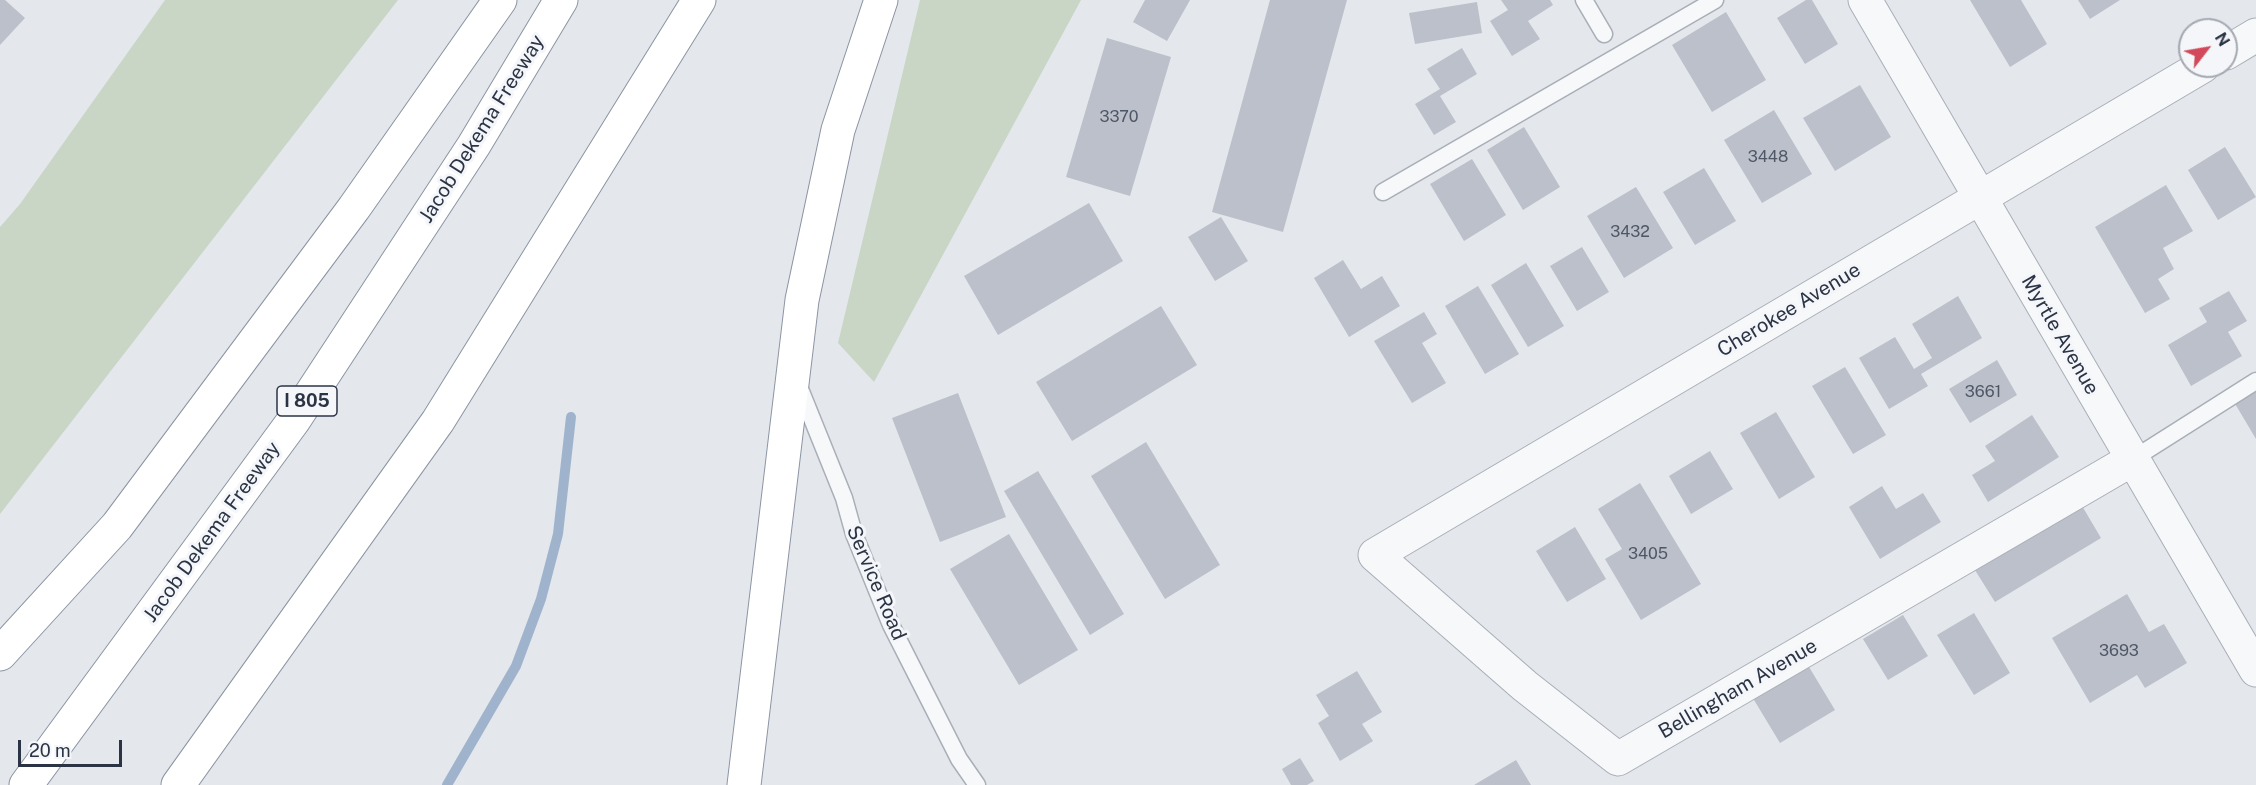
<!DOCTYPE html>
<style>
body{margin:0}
#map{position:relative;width:2256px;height:785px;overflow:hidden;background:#e4e7ec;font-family:"Public Sans",sans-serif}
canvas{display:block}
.north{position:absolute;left:2178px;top:18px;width:60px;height:60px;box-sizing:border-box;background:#f4f6f9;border:2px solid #a4a8b1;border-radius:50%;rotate:59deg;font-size:16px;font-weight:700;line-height:24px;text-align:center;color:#2b3445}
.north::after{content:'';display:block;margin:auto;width:21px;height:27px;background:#d1495b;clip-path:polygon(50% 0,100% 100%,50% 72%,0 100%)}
.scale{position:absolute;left:18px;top:740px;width:104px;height:27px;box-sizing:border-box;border:3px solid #2b3445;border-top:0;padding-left:8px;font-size:18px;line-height:21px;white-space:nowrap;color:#2b3445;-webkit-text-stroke:4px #f4f6f9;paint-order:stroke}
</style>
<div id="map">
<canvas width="2256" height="785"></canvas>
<div class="north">N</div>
<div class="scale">20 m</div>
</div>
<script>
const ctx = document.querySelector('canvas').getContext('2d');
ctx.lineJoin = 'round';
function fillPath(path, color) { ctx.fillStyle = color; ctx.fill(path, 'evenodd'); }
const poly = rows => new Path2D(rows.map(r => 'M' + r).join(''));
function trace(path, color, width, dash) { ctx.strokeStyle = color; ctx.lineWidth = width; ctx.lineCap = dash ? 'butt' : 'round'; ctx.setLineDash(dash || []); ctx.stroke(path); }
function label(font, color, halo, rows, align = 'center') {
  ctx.font = font + ' "Public Sans",sans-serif'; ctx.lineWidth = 6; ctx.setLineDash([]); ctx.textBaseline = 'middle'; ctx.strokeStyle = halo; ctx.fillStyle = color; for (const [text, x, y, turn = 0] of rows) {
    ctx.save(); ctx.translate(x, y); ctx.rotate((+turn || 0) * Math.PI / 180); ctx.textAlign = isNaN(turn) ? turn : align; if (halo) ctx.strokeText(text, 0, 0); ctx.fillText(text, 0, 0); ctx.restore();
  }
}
fillPath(poly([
 [165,0,398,0,0,514,0,227,20,204],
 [920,0,1081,0,874,382,838,343]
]), '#c9d6c5');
trace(poly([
 [447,785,516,666,541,599,558,534,571,417]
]), '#9fb4cc', 10);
fillPath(poly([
 [0,0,5,0,25,18,0,45],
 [1145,0,1190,0,1167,41,1133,22],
 [1270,0,1347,0,1283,232,1212,212],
 [1501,0,1550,0,1553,5,1528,21,1540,39,1512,56,1490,21,1508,10],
 [1806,0,1812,0,1838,44,1805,64,1777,18],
 [1970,0,2021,0,2047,44,2010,67],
 [2078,0,2120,0,2090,19],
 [1477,2,1482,33,1415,44,1409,13],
 [1726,12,1766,80,1712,112,1672,45],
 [1107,38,1171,57,1130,196,1066,177],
 [1462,48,1477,74,1440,96,1456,122,1434,135,1415,104,1440,89,1427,69],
 [1860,85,1891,137,1835,171,1803,118],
 [1774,110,1812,174,1762,203,1724,140],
 [1524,127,1560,187,1523,210,1487,150],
 [2225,147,2256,197,2218,220,2188,170],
 [1472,159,1506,215,1464,241,1430,184],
 [1704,168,1736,221,1695,245,1663,192],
 [2166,185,2193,231,2163,248,2174,269,2158,279,2170,299,2145,313,2095,227],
 [1636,187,1673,248,1624,278,1587,216],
 [1089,203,1123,261,998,335,964,276],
 [1221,217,1248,261,1215,281,1188,237],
 [1582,247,1609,292,1577,311,1550,266],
 [1343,260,1361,289,1382,276,1400,306,1349,337,1314,278],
 [1526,263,1564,326,1528,347,1491,285],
 [1478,286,1519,354,1485,374,1445,306],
 [2229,291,2247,321,2228,332,2242,356,2191,386,2168,345,2207,322,2199,308],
 [1958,296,1982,338,1921,374,1928,386,1889,409,1859,358,1895,337,1914,369,1932,358,1912,324],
 [1161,306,1197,365,1072,441,1036,382],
 [1424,312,1437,334,1422,343,1446,383,1412,403,1374,341],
 [1997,360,2017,395,1970,423,1949,389],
 [1845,367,1886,435,1853,454,1812,386],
 [2256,389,2256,439,2234,402],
 [958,393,1006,517,940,542,892,418],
 [1776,412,1815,477,1779,499,1740,433],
 [2032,415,2059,457,1988,502,1972,475,1995,461,1985,446],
 [1146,442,1220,565,1165,599,1091,476],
 [1710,451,1733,489,1691,514,1669,476],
 [1038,471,1124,614,1090,635,1004,491],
 [1640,483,1701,584,1641,620,1605,559,1622,549,1598,509],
 [1882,486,1896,509,1923,493,1941,522,1880,559,1849,507],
 [2075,494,2101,538,1995,602,1968,559],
 [1575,527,1606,579,1567,602,1536,551],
 [1009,534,1078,650,1019,685,950,569],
 [2127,594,2149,632,2164,624,2187,663,2145,688,2137,675,2090,703,2052,638],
 [1974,613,2010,673,1974,695,1937,635],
 [1903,615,1928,656,1888,680,1863,639],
 [1803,657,1835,710,1780,743,1748,690],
 [1357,671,1382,712,1362,724,1373,741,1340,761,1318,723,1329,716,1316,695],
 [1300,758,1314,781,1307,785,1291,785,1282,769],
 [1516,760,1531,785,1474,785]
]), '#bbc0ca');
const lane = poly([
 [1584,0,1604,34],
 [1383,192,1715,0],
 [798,384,844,498,854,534,891,625,959,759,977,785],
 [2133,459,2256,381]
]);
const street = poly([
 [1865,0,2256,670],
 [2226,53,2256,35],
 [2133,459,1618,759,1525,686,1375,555,2203,66]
]);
const highway = poly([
 [0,654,117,526,354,208,500,0],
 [26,785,294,420,474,145,561,0],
 [178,785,438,421,699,0],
 [744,785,802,300,838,130,881,0]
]);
trace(lane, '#a9aeb7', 19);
trace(street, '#a9aeb7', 35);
trace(highway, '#8b94a3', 35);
trace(lane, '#f7f8fa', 16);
trace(street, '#f7f8fa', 33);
trace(highway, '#fff', 33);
label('16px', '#4f5766', null, [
 ["3370",1119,117],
 ["3448",1768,157],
 ["3432",1630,232],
 ["3661",1983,392],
 ["3405",1648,554],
 ["3693",2119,651]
]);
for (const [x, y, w] of [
 [307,401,60]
]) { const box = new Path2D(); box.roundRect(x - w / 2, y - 15, w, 30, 4.5); ctx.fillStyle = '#f4f6f9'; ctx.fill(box); trace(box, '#2b3445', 1.5); }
label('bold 18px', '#2b3445', null, [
 ["I 805",307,401]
]);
label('20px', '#2b3445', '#f4f6f9', [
 ["Jacob Dekema Freeway",482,129,-58],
 ["Cherokee Avenue",1789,310,-31],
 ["Myrtle Avenue",2060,335,60],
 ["Jacob Dekema Freeway",212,532,-54],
 ["Service Road",876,583,67],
 ["Bellingham Avenue",1738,689,-30]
]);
</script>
